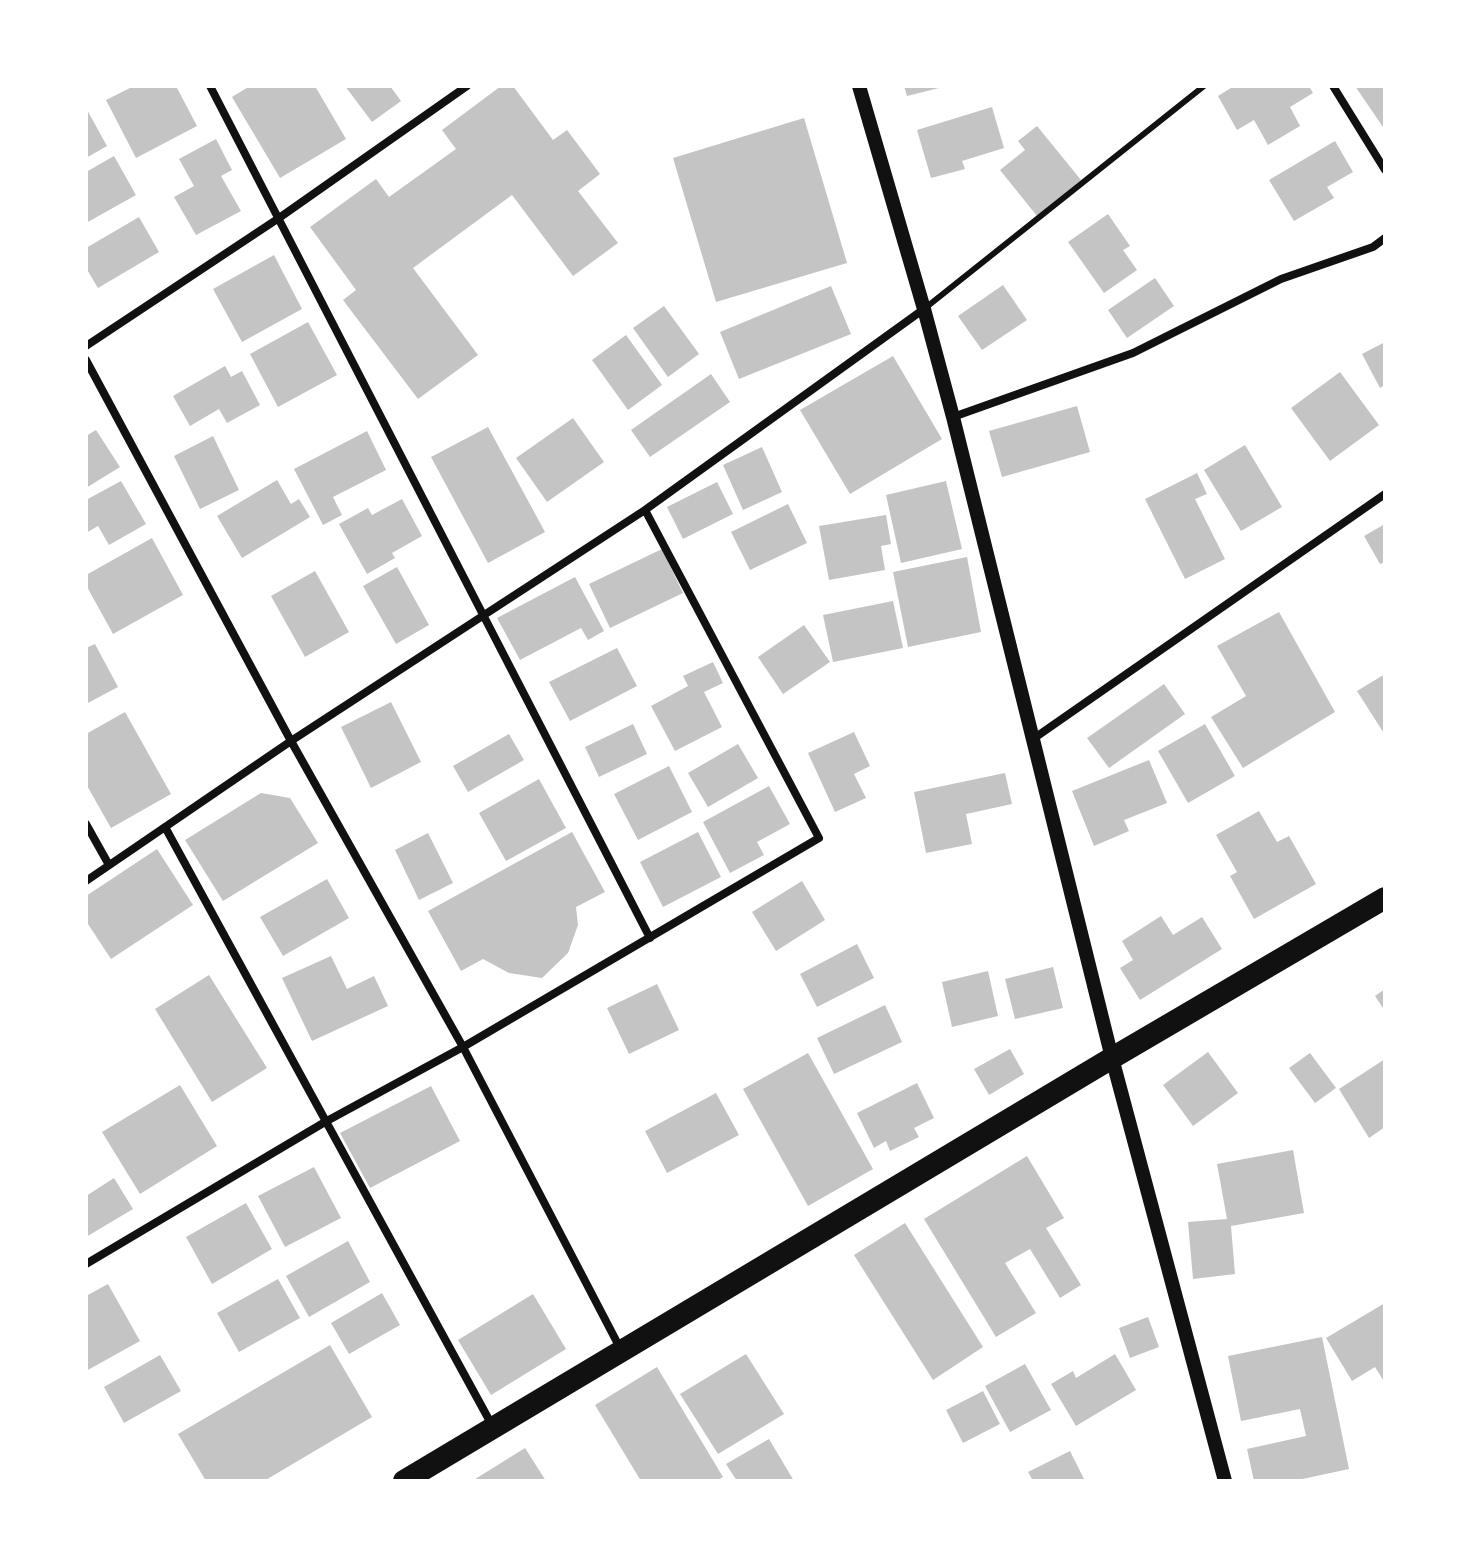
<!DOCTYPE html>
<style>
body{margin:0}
#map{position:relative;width:1471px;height:1567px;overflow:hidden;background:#fff;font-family:Roboto,sans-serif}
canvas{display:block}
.frame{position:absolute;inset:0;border:88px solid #fff;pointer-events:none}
</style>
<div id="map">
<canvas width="1471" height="1567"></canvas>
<div class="frame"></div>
</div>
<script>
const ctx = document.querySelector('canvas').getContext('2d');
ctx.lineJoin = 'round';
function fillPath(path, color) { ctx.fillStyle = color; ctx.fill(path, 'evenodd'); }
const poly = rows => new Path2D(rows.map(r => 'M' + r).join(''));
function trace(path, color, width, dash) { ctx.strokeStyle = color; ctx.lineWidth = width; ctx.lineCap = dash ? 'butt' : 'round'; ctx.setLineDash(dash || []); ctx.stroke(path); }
fillPath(poly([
 [134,86,176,86,197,126,136,158,106,100],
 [250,86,315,86,346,139,280,178,232,97],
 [345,86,390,86,401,101,372,122],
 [501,86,513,86,553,140,567,130,600,174,578,191,618,243,573,276,512,195,413,268,478,355,418,399,343,300,356,290,310,227,376,179,389,197,456,149,442,130],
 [904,86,943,86,943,87,907,96],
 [1234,86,1309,86,1313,93,1290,107,1300,126,1268,145,1254,120,1237,130,1218,96],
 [1355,86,1385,86,1385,130],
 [992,107,1004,148,962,161,965,169,931,178,917,130],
 [86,108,107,146,86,158],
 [804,118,847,263,716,302,673,158],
 [1037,126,1081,180,1037,216,1000,170,1025,150,1018,141],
 [216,139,232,170,221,176,241,211,196,235,174,197,194,186,179,159],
 [1335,141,1353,172,1327,187,1334,198,1294,221,1269,180],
 [114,156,136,195,86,223,86,172],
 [1108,214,1130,246,1123,250,1137,270,1104,293,1068,242],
 [139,217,159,252,98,288,86,268,86,248],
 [274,255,302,309,242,342,213,289],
 [1155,278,1174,306,1127,338,1108,310],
 [1003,285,1027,320,982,350,958,316],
 [831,286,851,334,739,379,720,332],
 [664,306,699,354,668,377,633,328],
 [308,322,337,375,278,407,250,354],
 [626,335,662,385,628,410,592,360],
 [1385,342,1385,385,1380,388,1362,354],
 [893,356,942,439,850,494,800,410],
 [225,366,231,377,242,371,260,405,227,423,219,409,190,426,173,396],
 [1340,372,1379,425,1330,461,1291,408],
 [711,374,730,402,650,457,631,430],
 [1077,406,1090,452,1002,477,989,431],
 [573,418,604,462,547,502,516,458],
 [488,427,545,532,488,563,431,457],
 [96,430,120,467,86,488,86,436],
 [367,431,386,470,333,497,342,515,323,525,294,469],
 [213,436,239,490,200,509,174,456],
 [1245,445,1282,507,1241,531,1204,470],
 [762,447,782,492,743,510,723,465],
 [1197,473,1207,494,1195,499,1225,559,1185,579,1145,499],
 [277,480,291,504,299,499,310,517,242,558,217,516],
 [121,481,146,524,109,545,98,526,86,533,86,500],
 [946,481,962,549,901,563,886,495],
 [717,482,733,514,683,539,667,507],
 [402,499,422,536,392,553,395,558,367,574,339,524,368,508,372,515],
 [788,504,807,543,750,570,731,532],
 [886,515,891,544,881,546,885,570,829,580,819,526],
 [1385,524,1385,562,1380,564,1364,536],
 [152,538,183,595,113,634,86,585,86,575],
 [662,549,683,593,610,628,589,584],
 [967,557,981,632,908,647,893,572],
 [397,567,429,625,396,644,363,586],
 [315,571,349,632,305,657,271,596],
 [575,577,604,631,588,640,581,628,520,660,497,618],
 [893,601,903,648,833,662,823,615],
 [1279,612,1335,712,1243,768,1211,717,1246,696,1217,646],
 [804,625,830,662,783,694,758,657],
 [95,644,118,687,86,704,86,648],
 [617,648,637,686,570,721,549,682],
 [713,662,723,683,704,692,722,727,675,751,651,706,688,686,683,676],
 [1385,674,1385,735,1357,691],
 [1164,684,1185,714,1109,768,1087,738],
 [391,702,421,762,371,788,341,727],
 [125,712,171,794,111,828,86,784,86,734],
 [633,724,647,754,599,777,585,747],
 [1205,724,1235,776,1188,803,1158,751],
 [854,732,870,766,854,774,866,798,835,812,808,753],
 [509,734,524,760,468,792,453,766],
 [738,744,758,778,708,807,688,773],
 [1149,760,1167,803,1124,820,1129,831,1094,846,1072,791],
 [669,766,692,812,638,840,614,794],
 [1005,773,1012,804,966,814,972,844,926,853,914,792],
 [539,779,566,828,506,861,479,813],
 [769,786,790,824,757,842,764,855,730,873,703,822],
 [261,793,290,798,318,843,223,901,185,840],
 [1259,811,1277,842,1289,836,1316,884,1254,919,1230,876,1237,872,1216,835],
 [572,832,605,892,576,907,578,925,568,953,542,978,509,973,483,959,461,971,428,911],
 [698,832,721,877,663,907,640,862],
 [428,833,453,883,419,900,395,850],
 [157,849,193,905,111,959,86,921,86,896],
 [327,879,349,918,283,956,260,917],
 [802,881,825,920,776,951,752,912],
 [1161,916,1173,935,1202,917,1222,949,1140,1000,1120,968,1133,960,1122,941],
 [857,944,874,978,817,1007,800,974],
 [331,956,347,989,374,976,388,1006,312,1041,282,978],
 [1053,967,1063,1008,1015,1019,1005,979],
 [988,971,998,1016,952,1027,942,982],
 [209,975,267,1068,212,1102,155,1009],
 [657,984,679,1030,629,1054,607,1008],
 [1385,989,1385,1011,1375,996],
 [885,1005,902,1042,834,1074,817,1038],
 [1010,1049,1024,1074,989,1095,974,1069],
 [1208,1052,1238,1093,1193,1126,1163,1085],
 [808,1053,873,1169,808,1206,743,1089],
 [1310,1053,1336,1088,1315,1103,1289,1068],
 [1385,1059,1385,1127,1369,1138,1339,1089],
 [917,1083,934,1118,914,1128,919,1137,890,1151,886,1141,874,1148,857,1113],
 [180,1085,217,1146,140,1194,102,1132],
 [431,1086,460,1141,370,1188,340,1133],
 [716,1093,739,1135,667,1173,645,1131],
 [1293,1150,1304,1213,1231,1226,1235,1274,1193,1279,1188,1222,1227,1219,1217,1164],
 [1027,1156,1064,1218,1046,1228,1081,1285,1060,1298,1030,1249,1005,1263,1036,1313,996,1337,924,1219],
 [314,1167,341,1218,285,1247,258,1196],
 [114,1178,133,1209,86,1237,86,1196],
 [246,1203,272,1249,212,1284,186,1237],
 [905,1223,983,1347,933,1380,854,1255],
 [348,1241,370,1282,309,1317,286,1276],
 [278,1279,300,1318,239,1352,217,1313],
 [108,1284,140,1341,86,1371,86,1296],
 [382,1293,400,1325,349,1354,331,1323],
 [533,1294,566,1349,491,1395,458,1340],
 [1385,1303,1385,1383,1375,1367,1352,1381,1326,1338],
 [1148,1317,1159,1347,1130,1358,1119,1328],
 [1322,1337,1349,1469,1293,1481,1254,1481,1247,1449,1306,1436,1300,1409,1241,1421,1228,1356],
 [330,1345,372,1417,264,1481,206,1481,178,1434],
 [746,1354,784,1414,718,1454,680,1394],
 [1115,1354,1136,1390,1076,1426,1051,1384,1073,1371,1076,1378],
 [160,1355,181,1391,124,1423,104,1387],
 [1025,1364,1051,1410,1010,1432,985,1386],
 [657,1367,723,1477,716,1481,641,1481,595,1405],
 [983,1391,1000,1424,963,1443,946,1410],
 [769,1439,794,1481,737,1481,726,1464],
 [525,1448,546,1481,472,1481],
 [1070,1451,1085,1481,1033,1481,1028,1472]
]), '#c4c4c4');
trace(poly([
 [924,309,1204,86]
]), '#111', 6);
trace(poly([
 [210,86,650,938],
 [1333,86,1385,170],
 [86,346,279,218,467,86],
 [86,360,291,741,463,1047,620,1348],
 [953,417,1133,353,1281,279,1373,247,1385,238],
 [1033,739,1385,494],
 [86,824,109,865],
 [165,827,493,1427],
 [86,881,291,741,645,510,924,309],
 [86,1264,325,1122,463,1047,819,838,645,510]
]), '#111', 8);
trace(poly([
 [859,86,924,309,953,417,1112,1058,1225,1481]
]), '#111', 14);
trace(poly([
 [404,1481,1112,1058,1385,898]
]), '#111', 22);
</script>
